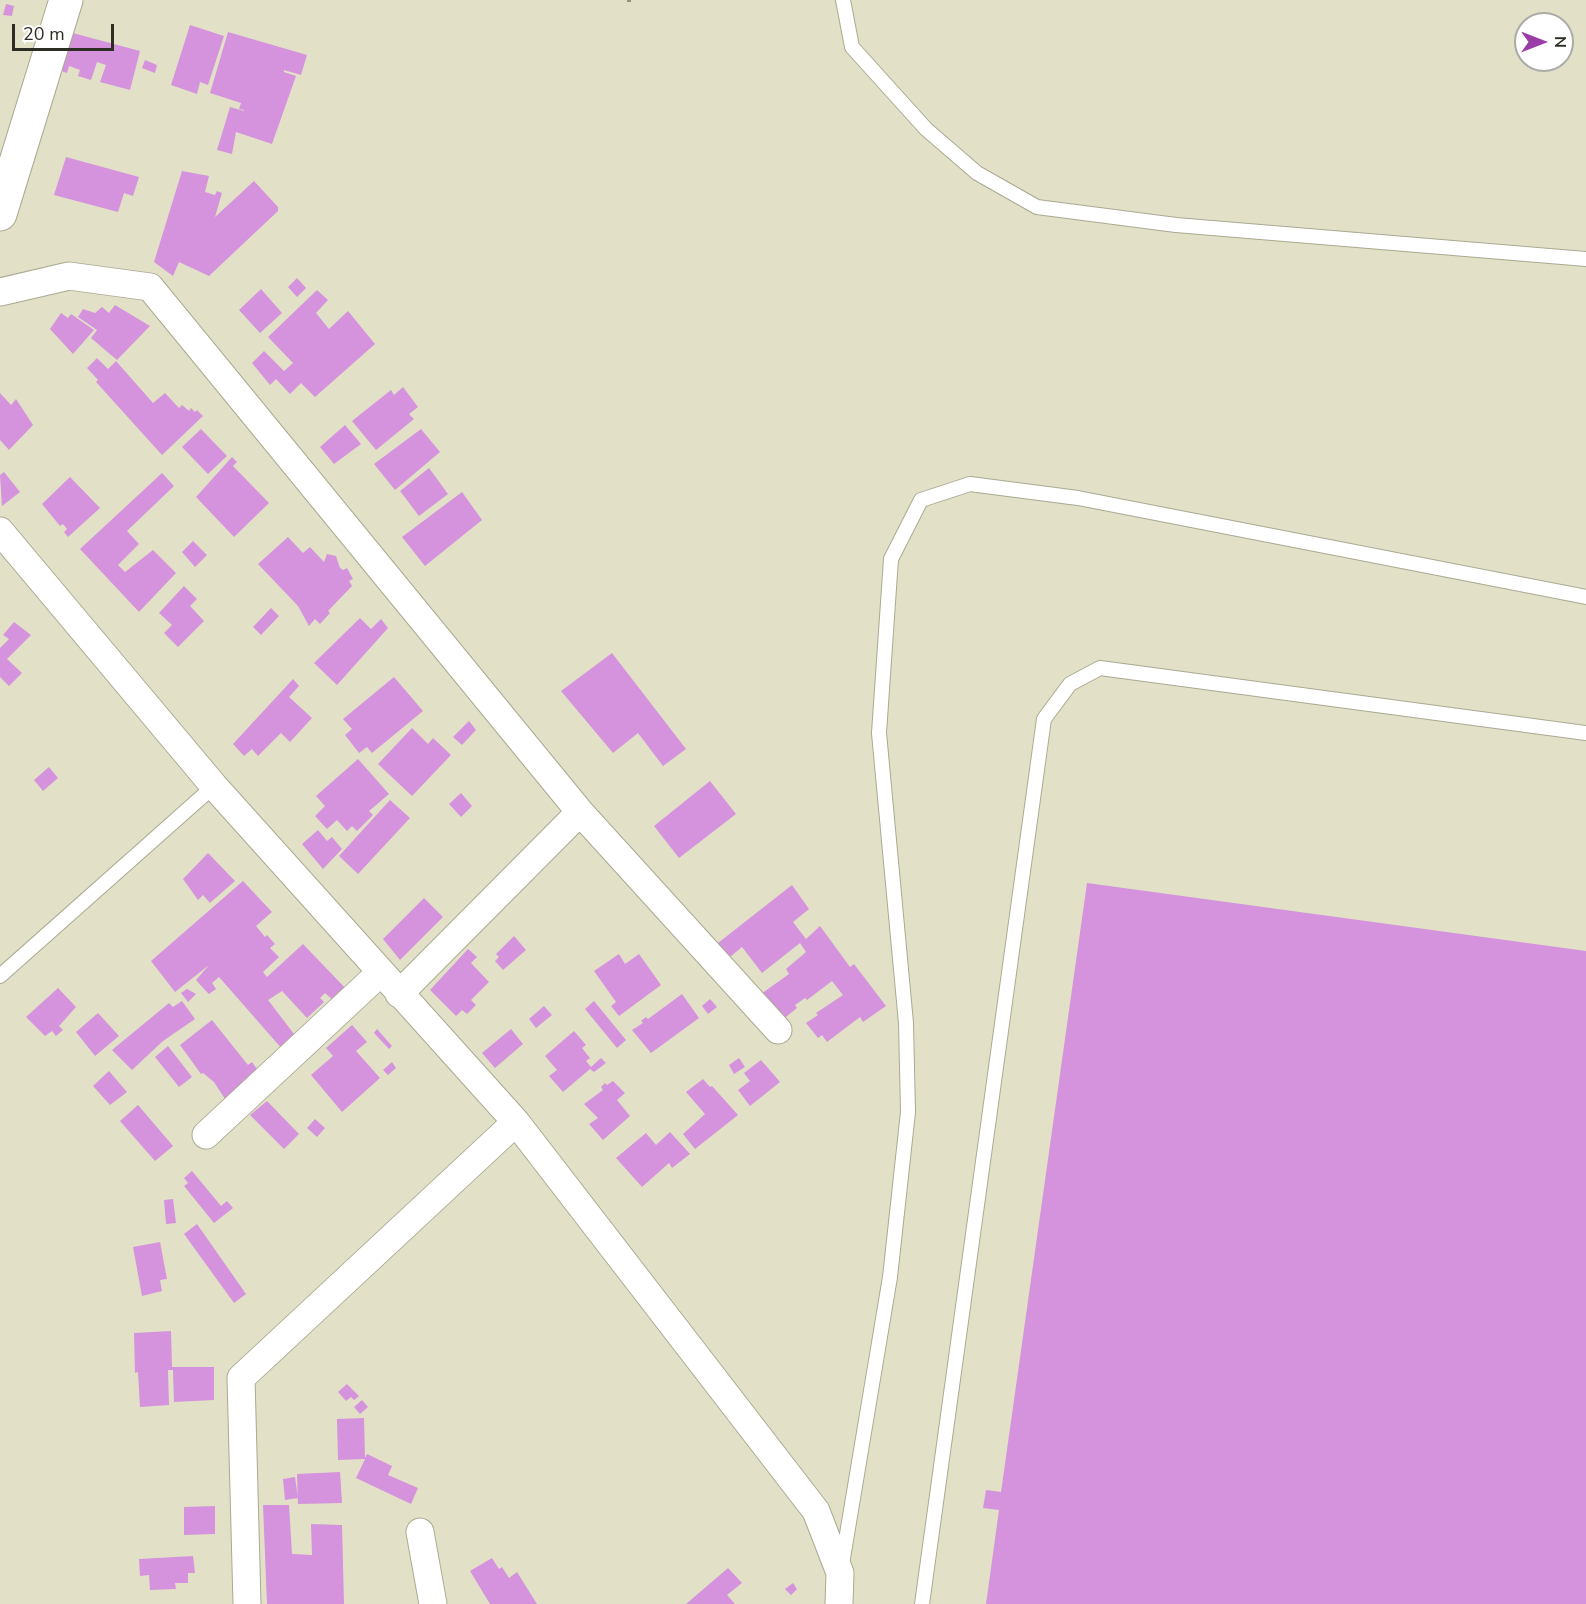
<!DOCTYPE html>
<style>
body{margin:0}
#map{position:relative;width:1586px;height:1604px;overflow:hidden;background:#e2e1c8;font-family:"Nunito Sans",sans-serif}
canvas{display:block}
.north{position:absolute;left:1514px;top:12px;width:60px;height:60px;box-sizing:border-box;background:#fff;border:2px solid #ababa7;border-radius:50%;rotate:90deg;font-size:16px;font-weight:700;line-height:24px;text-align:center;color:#2e2d24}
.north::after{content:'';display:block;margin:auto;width:21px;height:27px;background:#9a3da6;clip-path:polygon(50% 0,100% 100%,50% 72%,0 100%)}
.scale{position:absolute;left:12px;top:24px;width:102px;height:27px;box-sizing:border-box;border:3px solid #2e2d24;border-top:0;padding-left:8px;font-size:18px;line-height:21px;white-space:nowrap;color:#2e2d24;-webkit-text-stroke:4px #fff;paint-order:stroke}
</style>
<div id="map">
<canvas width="1586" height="1604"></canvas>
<div class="north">N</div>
<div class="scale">20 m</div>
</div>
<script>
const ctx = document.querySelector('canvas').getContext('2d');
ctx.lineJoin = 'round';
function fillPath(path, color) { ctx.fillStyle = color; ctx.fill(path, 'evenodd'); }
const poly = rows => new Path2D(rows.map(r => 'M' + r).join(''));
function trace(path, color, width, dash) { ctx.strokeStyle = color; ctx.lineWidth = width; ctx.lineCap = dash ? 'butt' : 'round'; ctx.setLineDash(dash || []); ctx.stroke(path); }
fillPath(poly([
 [6,4,14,6,12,16,3,15],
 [190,25,224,36,208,85,200,82,197,94,171,85],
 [69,32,140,51,130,90,100,82,106,65,97,62,91,80,78,76,80,70,69,66,67,73,59,70],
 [228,32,307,55,301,75,284,70,284,72,296,76,272,144,236,132,232,154,217,150,230,107,244,111,244,110,239,109,241,103,210,93],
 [145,60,157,65,155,73,142,68],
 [66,157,139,177,133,196,124,193,118,212,54,195],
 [182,171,209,176,205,192,215,195,217,191,222,193,215,217,254,181,278,207,278,211,209,276,179,262,173,276,154,262],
 [297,278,306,288,297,297,288,287],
 [261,289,282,313,260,333,239,310],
 [317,290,328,300,316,313,329,329,348,311,375,344,315,397,301,383,290,394,276,379,270,385,252,363,264,351,284,371,293,363,268,337],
 [115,305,150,326,117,360,91,338,97,330,78,317,83,309,95,313,102,307,109,313],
 [61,313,68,318,71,314,94,330,73,354,50,329],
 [97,358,108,369,116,361,153,403,165,393,179,408,182,405,189,411,191,408,195,412,197,410,203,416,162,455,96,382,98,380,87,368],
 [403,387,418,407,409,414,414,419,376,450,352,421,391,390,394,395],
 [0,393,11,405,16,399,33,425,9,450,0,440],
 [345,425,361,444,334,464,320,447],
 [201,429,227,456,208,474,182,447],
 [421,429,440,452,395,490,374,464],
 [232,457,237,462,233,466,269,503,234,537,196,497],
 [429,468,448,494,419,516,400,491],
 [4,472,20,492,2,506,0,475],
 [162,473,174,486,127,531,139,544,118,565,125,572,153,550,176,573,139,612,80,549],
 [70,477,100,508,68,537,64,532,67,529,63,524,60,526,42,504],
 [462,492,482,520,425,566,402,537],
 [288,537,303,553,310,547,324,562,327,554,336,556,340,568,343,570,347,568,353,579,349,581,352,586,328,611,330,613,320,624,315,619,309,626,298,606,258,564],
 [193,541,207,555,195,567,182,552],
 [184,586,197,599,190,606,204,621,178,647,164,633,172,625,159,613],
 [271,608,279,616,261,635,253,627],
 [360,618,371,629,381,619,388,628,337,685,314,663],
 [14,622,31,635,7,659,22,673,9,686,0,677,0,648,9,639,3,635],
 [612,653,686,749,663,766,638,733,613,753,561,691],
 [394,677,423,711,372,753,367,747,359,753,345,735,352,729,343,719],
 [293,679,299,686,289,697,312,718,290,742,281,733,258,756,252,749,244,756,233,744],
 [469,721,476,730,462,745,453,737],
 [412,728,428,744,433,738,451,755,412,796,378,764],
 [358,759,389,794,369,811,373,815,357,831,352,826,347,831,337,820,327,829,315,816,325,806,316,796],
 [49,767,58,778,43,791,34,780],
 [710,781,736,814,679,858,654,826],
 [461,793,472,806,461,817,449,804],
 [390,800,410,818,358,874,339,856],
 [318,830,327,841,332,837,342,849,323,869,302,844],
 [208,853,235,881,210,903,203,895,198,900,183,879],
 [243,881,272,912,256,926,265,937,267,935,275,944,270,948,279,957,263,972,267,977,303,944,349,992,336,1003,325,993,320,998,324,1002,307,1018,282,991,268,1000,294,1034,284,1043,287,1046,283,1050,219,977,212,983,216,989,209,994,204,989,196,980,209,965,175,992,151,961],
 [1087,883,1586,951,1586,1604,986,1604,999,1510,983,1508,986,1490,1001,1492],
 [792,885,809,909,793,922,806,939,820,926,850,967,854,964,886,1006,863,1022,860,1017,827,1042,822,1035,818,1038,806,1023,818,1015,816,1013,843,995,832,981,807,1000,805,998,795,1005,797,1008,782,1020,761,994,789,974,786,969,806,952,800,943,762,973,742,947,730,957,718,943],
 [424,898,443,917,400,960,383,939],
 [514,936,526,950,503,970,495,961,499,957,496,954],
 [468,949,477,957,471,963,489,982,471,1000,476,1005,467,1014,462,1010,456,1016,430,990],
 [619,954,625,964,639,954,661,985,619,1016,611,1006,616,1002,594,971],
 [58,988,76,1007,59,1026,63,1030,56,1036,52,1031,45,1036,26,1017],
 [187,989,196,994,188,1002,181,993],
 [682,994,699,1018,651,1053,632,1030,643,1023,641,1021,646,1017,648,1019],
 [710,999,717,1007,708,1014,702,1006],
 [182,1001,195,1019,163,1041,132,1070,112,1050,169,1003,173,1007],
 [594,1001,626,1040,617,1048,585,1009],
 [544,1006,552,1015,536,1028,529,1019],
 [98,1013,119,1036,95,1056,76,1032],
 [212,1020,248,1065,252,1062,259,1072,227,1102,214,1082,203,1073,201,1074,180,1045],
 [352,1025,367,1042,356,1051,380,1078,342,1112,311,1075,333,1056,326,1048],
 [377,1029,392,1046,389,1049,374,1033],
 [511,1029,523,1044,495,1068,482,1053],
 [574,1031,586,1045,582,1048,590,1058,586,1061,591,1067,601,1058,606,1063,594,1072,590,1069,563,1092,549,1076,557,1070,545,1056],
 [168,1046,192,1077,179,1087,155,1057],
 [739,1058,745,1067,734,1074,729,1065],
 [761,1060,780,1082,750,1106,738,1090,750,1081,744,1073],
 [392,1062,396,1068,388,1075,383,1070],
 [109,1071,127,1092,110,1105,93,1086],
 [703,1079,710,1087,712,1086,738,1115,695,1149,683,1134,705,1114,686,1092],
 [613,1081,625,1093,617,1100,630,1116,603,1140,589,1124,598,1118,584,1104,603,1090,601,1087,605,1083,607,1085],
 [267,1101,299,1134,284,1149,250,1115],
 [138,1105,173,1146,155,1161,120,1121],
 [315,1119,325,1128,317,1137,307,1128],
 [670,1132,690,1154,672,1168,669,1163,642,1187,616,1158,646,1133,656,1145],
 [192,1171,221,1206,227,1201,233,1208,214,1223,184,1186,188,1183,184,1178],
 [173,1199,176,1223,166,1224,164,1200],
 [197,1224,246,1294,234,1303,184,1234],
 [160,1242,167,1279,160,1280,162,1291,142,1296,133,1247],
 [171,1331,172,1367,214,1367,214,1400,174,1402,173,1370,168,1370,169,1405,140,1407,138,1372,135,1373,134,1333],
 [347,1384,359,1396,354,1400,351,1397,346,1401,338,1392],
 [362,1400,368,1407,360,1414,354,1407],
 [364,1418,365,1458,367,1454,392,1466,388,1475,418,1488,411,1504,356,1478,365,1459,338,1460,337,1419],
 [340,1472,342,1503,298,1504,297,1474],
 [295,1477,298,1498,285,1500,283,1479],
 [263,1505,289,1505,292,1554,312,1555,311,1524,342,1525,344,1604,267,1604],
 [215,1506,215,1534,184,1535,184,1507],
 [193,1556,195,1573,188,1573,188,1583,175,1583,176,1589,150,1590,149,1575,140,1576,139,1559],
 [492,1558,499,1569,502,1567,509,1578,517,1572,537,1604,490,1604,470,1571],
 [728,1568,742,1583,727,1595,735,1604,686,1604],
 [793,1583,797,1589,791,1595,785,1589]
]), '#d493dc');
const lane = poly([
 [843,0,852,47,926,129,977,173,1037,207,1176,225,1586,259],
 [0,976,214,786],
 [842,1564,890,1277,908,1112,906,1023,879,733,891,559,921,500,970,484,1078,498,1586,597],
 [922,1604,1044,719,1070,684,1100,668,1586,733]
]);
const street = poly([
 [0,292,69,276,150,287,580,812,399,994],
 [0,531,214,786,516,1122,816,1511,840,1573,839,1604],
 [580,812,778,1030],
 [206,1135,380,973],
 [420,1532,433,1604],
 [247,1604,241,1378,516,1122]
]);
const secondary = poly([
 [0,214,66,0]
]);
trace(lane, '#aaa991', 16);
trace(street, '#aaa991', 29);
trace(secondary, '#aaa991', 35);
trace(poly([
 [629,2,629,0]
]), '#939280', 4, [4.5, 4.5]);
trace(lane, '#fff', 14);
trace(street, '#fff', 27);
trace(secondary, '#fff', 33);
</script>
